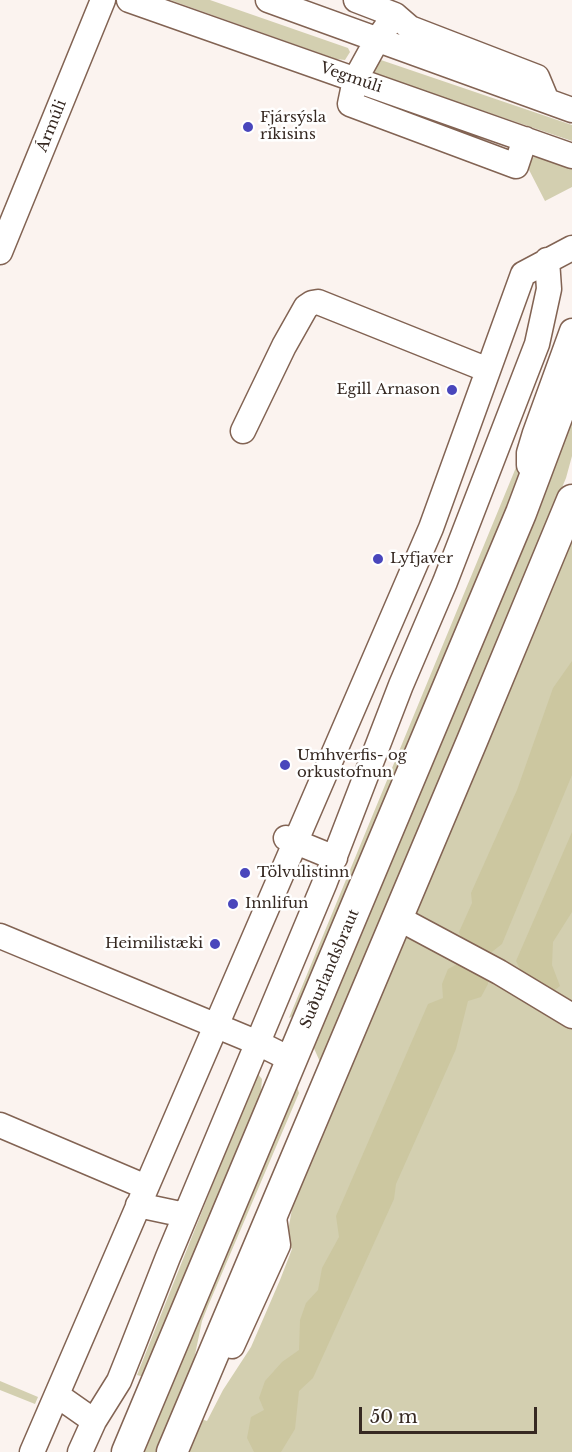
<!DOCTYPE html>
<meta charset="utf-8">
<style>
body{margin:0}
#map{position:relative;width:572px;height:1452px;overflow:hidden;background:#fbf3ef;font-family:"Libre Baskerville",serif}
canvas{display:block}
.scale{position:absolute;left:359px;top:1407px;width:178px;height:27px;box-sizing:border-box;border:3px solid #362922;border-top:0;padding-left:8px;font-size:18px;line-height:21px;white-space:nowrap;color:#362922;-webkit-text-stroke:4px #fff;paint-order:stroke}
</style>
<div id="map">
<canvas width="572" height="1452"></canvas>
<div class="scale">50 m</div>
</div>
<script>
const ctx = document.querySelector('canvas').getContext('2d');
ctx.lineJoin = 'round';
function fillPath(path, color) { ctx.fillStyle = color; ctx.fill(path, 'evenodd'); }
const poly = rows => new Path2D(rows.map(r => 'M' + r).join(''));
function trace(path, color, width, dash) { ctx.strokeStyle = color; ctx.lineWidth = width; ctx.lineCap = dash ? 'butt' : 'round'; ctx.setLineDash(dash || []); ctx.stroke(path); }
function label(font, color, halo, rows, align = 'center') {
  ctx.font = font + ' "Libre Baskerville",serif'; ctx.lineWidth = 5; ctx.setLineDash([]); ctx.textBaseline = 'middle'; ctx.strokeStyle = halo; ctx.fillStyle = color; for (const [text, x, y, turn = 0] of rows) {
    ctx.save(); ctx.translate(x, y); ctx.rotate((+turn || 0) * Math.PI / 180); ctx.textAlign = isNaN(turn) ? turn : align; if (halo) ctx.strokeText(text, 0, 0); ctx.fillText(text, 0, 0); ctx.restore();
  }
}
fillPath(poly([
 [170,0,210,0,348,48,350,52,345,60,336,59],
 [378,59,572,125,572,141,375,74,369,68],
 [534,157,540,158,572,169,572,187,545,201,527,166,529,160],
 [572,418,572,456,566,478,321,1064,312,1044],
 [524,448,520,479,295,1015,289,1018],
 [572,535,572,1452,187,1452,201,1419,207,1421,223,1390,251,1347,280,1280,292,1249,286,1242,294,1198],
 [257,1073,262,1079,260,1103,144,1377,137,1375],
 [296,1083,299,1093,208,1306,202,1321,191,1374,158,1452,140,1452],
 [0,1381,38,1397,35,1404,0,1390]
]), '#d3cfb0');
fillPath(poly([
 [572,661,572,775,502,944,484,958,465,948,459,932,472,903,471,893,517,790,553,688],
 [572,832,572,912,553,942,552,965,560,986,551,993,523,975,516,961],
 [465,960,488,975,488,984,481,997,468,1001,456,1049,396,1184,394,1199,313,1378,299,1391,295,1429,281,1452,254,1452,247,1438,251,1417,264,1410,259,1398,265,1381,282,1362,299,1350,300,1320,306,1303,318,1290,322,1268,339,1237,336,1216,428,1004,443,998,442,984,448,969]
]), '#ccc7a0');
const minor = poly([
 [129,0,572,156],
 [268,0,572,110],
 [356,0,395,15,410,28,537,77,547,101],
 [395,15,377,40,355,80,350,104,516,166,525,139],
 [0,252,103,0],
 [243,431,284,346,306,307,312,303,318,302,488,370],
 [529,465,529,453,535,433,572,331],
 [286,838,335,858],
 [398,918,499,972,572,1016],
 [0,936,258,1043,292,1060],
 [0,1125,146,1187],
 [138,1205,185,1215],
 [232,1346,278,1245,273,1211],
 [57,1395,94,1421],
 [32,1452,431,528,523,274,572,248],
 [80,1452,94,1421,119,1381,131,1351,168,1257,325,882,401,685,445,582,537,344,549,289,547,260]
]);
const major = poly([
 [127,1452,521,513,572,377],
 [172,1452,472,741,572,500]
]);
trace(minor, '#826353', 27);
trace(major, '#826353', 33);
trace(minor, '#fff', 24);
trace(major, '#fff', 30);
for (const [x, y, r, color] of [
 [248,127,6,"#4946bc"],
 [452,390,6,"#4946bc"],
 [378,559,6,"#4946bc"],
 [285,765,6,"#4946bc"],
 [245,873,6,"#4946bc"],
 [233,904,6,"#4946bc"],
 [215,944,6,"#4946bc"]
]) { const dot = new Path2D(); dot.arc(x, y, r, 0, 2 * Math.PI); ctx.fillStyle = color; ctx.fill(dot); trace(dot, '#fff', 2); }
label('15px', '#362922', '#fff', [
 ["Vegmúli",351,78,19],
 ["Ármúli",52,126,-68],
 ["Suðurlandsbraut",330,969,-67]
]);
label('15px', '#362922', '#fff', [
 ["Fjársýsla",260,118],
 ["ríkisins",260,135],
 ["Egill Arnason",440,390,"right"],
 ["Lyfjaver",390,559],
 ["Umhverfis- og",297,756],
 ["orkustofnun",297,773],
 ["Tölvulistinn",257,873],
 ["Innlifun",245,904],
 ["Heimilistæki",203,944,"right"]
], 'left');
</script>
